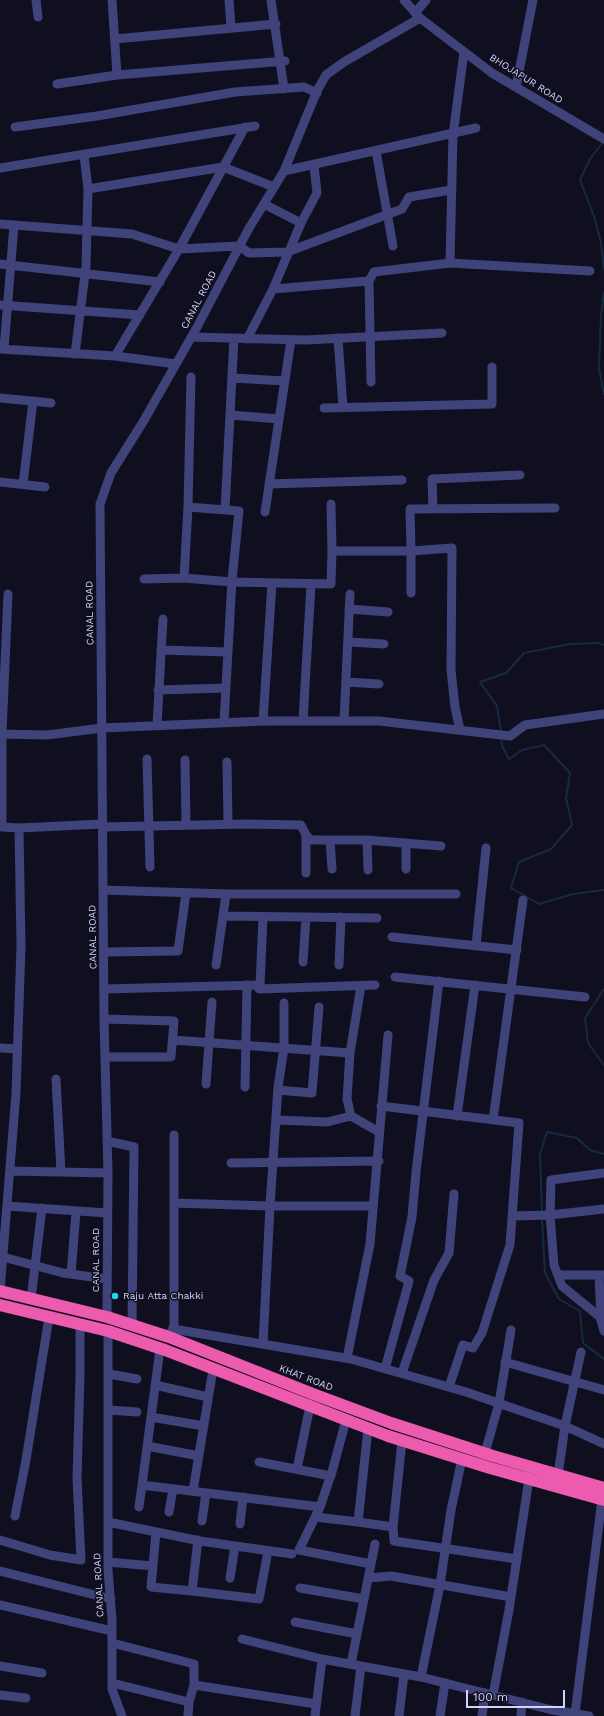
<!DOCTYPE html>
<style>
body{margin:0}
#map{position:relative;width:604px;height:1716px;overflow:hidden;background:#100f1f;font-family:"Work Sans",sans-serif}
canvas{display:block}
.scale{position:absolute;left:466px;top:1690px;width:99px;height:18px;box-sizing:border-box;border:2px solid #d3d2fa;border-top:0;padding-left:5px;font-size:12px;line-height:14px;white-space:nowrap;color:#d3d2fa;-webkit-text-stroke:3px #100f1f;paint-order:stroke}
</style>
<div id="map">
<canvas width="604" height="1716"></canvas>
<div class="scale">100 m</div>
</div>
<script>
const ctx = document.querySelector('canvas').getContext('2d');
ctx.lineJoin = 'round';
const poly = rows => new Path2D(rows.map(r => 'M' + r).join(''));
function trace(path, color, width, dash) { ctx.strokeStyle = color; ctx.lineWidth = width; ctx.lineCap = dash ? 'butt' : 'round'; ctx.setLineDash(dash || []); ctx.stroke(path); }
function label(font, color, halo, rows, align = 'center') {
  ctx.font = font + ' "Work Sans",sans-serif'; ctx.lineWidth = 3; ctx.setLineDash([]); ctx.textBaseline = 'middle'; ctx.strokeStyle = halo; ctx.fillStyle = color; for (const [text, x, y, turn = 0] of rows) {
    ctx.save(); ctx.translate(x, y); ctx.rotate((+turn || 0) * Math.PI / 180); ctx.textAlign = isNaN(turn) ? turn : align; if (halo) ctx.strokeText(text, 0, 0); ctx.fillText(text, 0, 0); ctx.restore();
  }
}
trace(poly([
 [603,142,590,159,580,180,594,216,601,243,604,269],
 [604,293,601,315,599,369,604,394],
 [501,732,497,706,480,682,506,673,524,653,570,644,599,643,604,645],
 [501,738,502,746,509,759,522,750,544,745,570,773,566,798,572,825,551,849,519,862,511,888,539,904,573,894,604,890],
 [604,989,585,1018,588,1043,604,1065],
 [542,1212,540,1154,547,1132,577,1138,590,1150,604,1154],
 [542,1219,545,1273,559,1299,580,1311,583,1343,604,1359]
]), '#152b44', 2);
trace(poly([
 [36,0,38,17],
 [112,0,117,75],
 [229,0,231,28],
 [271,0,284,89],
 [404,0,420,18,492,73,604,139],
 [415,13,426,0],
 [115,39,276,24],
 [57,84,117,75,285,61],
 [516,87,533,0],
 [15,127,97,116,235,92,304,87,317,93],
 [376,151,393,246],
 [0,168,255,126],
 [284,171,476,128],
 [88,189,223,167,274,187],
 [264,204,301,223],
 [0,224,132,234,179,249,239,246,249,253,287,252,402,209,409,197,451,190],
 [450,263,453,135,464,52],
 [0,264,160,282],
 [369,281,371,382],
 [273,289,369,281,374,272,450,263,590,271],
 [0,305,140,315],
 [191,337,306,340,442,333],
 [338,338,343,408],
 [247,339,273,289,301,223,317,193,314,165],
 [0,349,115,356,176,364],
 [4,349,14,225],
 [75,354,86,266,88,189,84,155],
 [115,356,179,249,245,127],
 [232,378,285,381],
 [0,398,51,403],
 [324,408,492,404,492,367],
 [230,415,279,419],
 [0,482,45,487],
 [23,484,33,401],
 [269,484,402,480],
 [331,504,332,551],
 [188,507,191,377],
 [433,509,432,479,520,475],
 [225,510,234,338],
 [265,512,291,340],
 [184,578,188,507,239,511,232,580,224,722],
 [144,579,184,578,232,582,331,584,332,551,411,551,411,593],
 [8,594,2,734,2,827,19,828],
 [349,609,388,612],
 [348,642,384,644],
 [161,650,228,652],
 [346,682,379,684],
 [158,690,226,688],
 [263,721,272,583],
 [303,721,311,584],
 [344,721,350,594],
 [157,725,163,619],
 [460,730,455,707,451,670,452,548,411,551,410,509,555,508],
 [0,734,47,735,102,728,266,721,379,721,510,736,525,725,604,714],
 [147,759,150,867],
 [185,760,186,825],
 [227,762,228,824],
 [103,827,246,824,301,825,306,835,311,840,367,840,441,846],
 [330,840,332,869],
 [367,840,368,870],
 [406,869,406,843],
 [306,873,306,835],
 [103,890,228,894,456,894],
 [223,916,377,918],
 [392,937,517,950],
 [476,945,486,848],
 [104,952,178,951,186,893],
 [303,962,306,917],
 [216,965,226,894],
 [339,965,341,917],
 [395,977,585,997],
 [260,985,263,917],
 [104,989,260,985,259,989,375,985],
 [104,1019,174,1021,171,1057,105,1057],
 [173,1040,350,1053],
 [0,1048,17,1049],
 [56,1079,61,1172],
 [206,1084,212,1002],
 [245,1087,247,985],
 [278,1090,312,1093,319,1007],
 [381,1106,519,1123,510,1245,482,1333,473,1348,463,1345,449,1387],
 [351,1116,347,1099,350,1053,361,986],
 [457,1116,475,985],
 [276,1120,327,1122,351,1116,379,1132],
 [493,1120,523,900],
 [107,1141,134,1147,132,1326],
 [231,1163,379,1161],
 [10,1171,108,1173],
 [604,1173,551,1180,550,1215,554,1265,562,1286,600,1317,604,1331],
 [174,1203,270,1206,373,1206],
 [7,1206,107,1213],
 [512,1216,550,1215,604,1209],
 [3,1257,63,1273,107,1279],
 [71,1274,76,1212],
 [558,1275,604,1275],
 [599,1275,601,1318],
 [0,1291,16,1093,21,946,19,828,102,824],
 [31,1299,42,1208],
 [107,1317,108,1173,104,1019,100,504,111,473,143,422,196,329,248,230,284,171,317,91,326,75,344,62,420,18],
 [173,1329,351,1359,466,1392,565,1426,604,1444],
 [108,1331,108,1570,112,1619,112,1689,122,1716],
 [170,1334,174,1326,174,1135],
 [263,1344,270,1206,278,1087,284,1048,284,1003],
 [160,1349,142,1485,320,1507],
 [347,1358,370,1244,388,1035],
 [505,1362,604,1390],
 [385,1369,409,1281,400,1276,412,1217,416,1172,439,981],
 [402,1373,434,1280,449,1253,454,1194],
 [109,1374,137,1379],
 [155,1385,208,1397],
 [109,1410,137,1412],
 [151,1417,204,1426],
 [346,1420,332,1472,320,1507,299,1550,371,1564],
 [368,1429,358,1522,393,1527,402,1441],
 [147,1446,199,1456],
 [485,1453,499,1403,511,1330],
 [259,1462,331,1476],
 [297,1469,310,1406],
 [558,1475,565,1426,581,1352],
 [193,1491,213,1369],
 [139,1507,142,1485],
 [169,1512,173,1489],
 [15,1516,26,1460,49,1317],
 [315,1517,358,1522],
 [202,1521,206,1493],
 [108,1522,200,1541,292,1554],
 [240,1524,243,1497],
 [393,1527,394,1541,517,1559],
 [156,1532,151,1587,192,1591],
 [0,1540,50,1555,81,1560,77,1478,80,1376,80,1324],
 [198,1540,192,1591,259,1599,268,1551],
 [108,1562,153,1566],
 [0,1571,111,1599],
 [230,1578,235,1546],
 [369,1578,391,1576,511,1597],
 [300,1588,364,1599],
 [0,1605,112,1631],
 [295,1622,357,1634],
 [242,1639,322,1659],
 [112,1643,194,1664,194,1685,189,1702],
 [351,1664,375,1544],
 [0,1666,42,1673],
 [421,1677,440,1585,451,1510,462,1459],
 [112,1683,189,1702,188,1716],
 [194,1685,316,1704],
 [0,1695,26,1698],
 [493,1695,509,1610,529,1479],
 [575,1714,602,1499],
 [315,1716,322,1659,421,1677,552,1710,589,1716],
 [355,1716,361,1666],
 [399,1716,404,1674],
 [440,1716,445,1683],
 [482,1716,485,1693],
 [521,1716,522,1702]
]), '#3f4379', 9);
trace(poly([
 [0,1291,107,1317,169,1337,313,1394,391,1423,493,1456,604,1488],
 [0,1305,108,1331,165,1350,388,1436,490,1468,604,1500]
]), '#ec5bae', 12);
for (const [x, y, r, color] of [
 [115,1296,4,"#19dedf"]
]) { const dot = new Path2D(); dot.arc(x, y, r, 0, 2 * Math.PI); ctx.fillStyle = color; ctx.fill(dot); trace(dot, '#100f1f', 1.5); }
label('10px', '#d3d2fa', '#100f1f', [
 ["BHOJAPUR ROAD",526,79,32],
 ["CANAL ROAD",199,300,-62],
 ["CANAL ROAD",90,613,-91],
 ["CANAL ROAD",93,937,-91],
 ["CANAL ROAD",96,1260,-90],
 ["KHAT ROAD",306,1378,21],
 ["CANAL ROAD",99,1585,-93]
]);
label('10px', '#d3d2fa', '#100f1f', [
 ["Raju Atta Chakki",123,1296]
], 'left');
</script>
